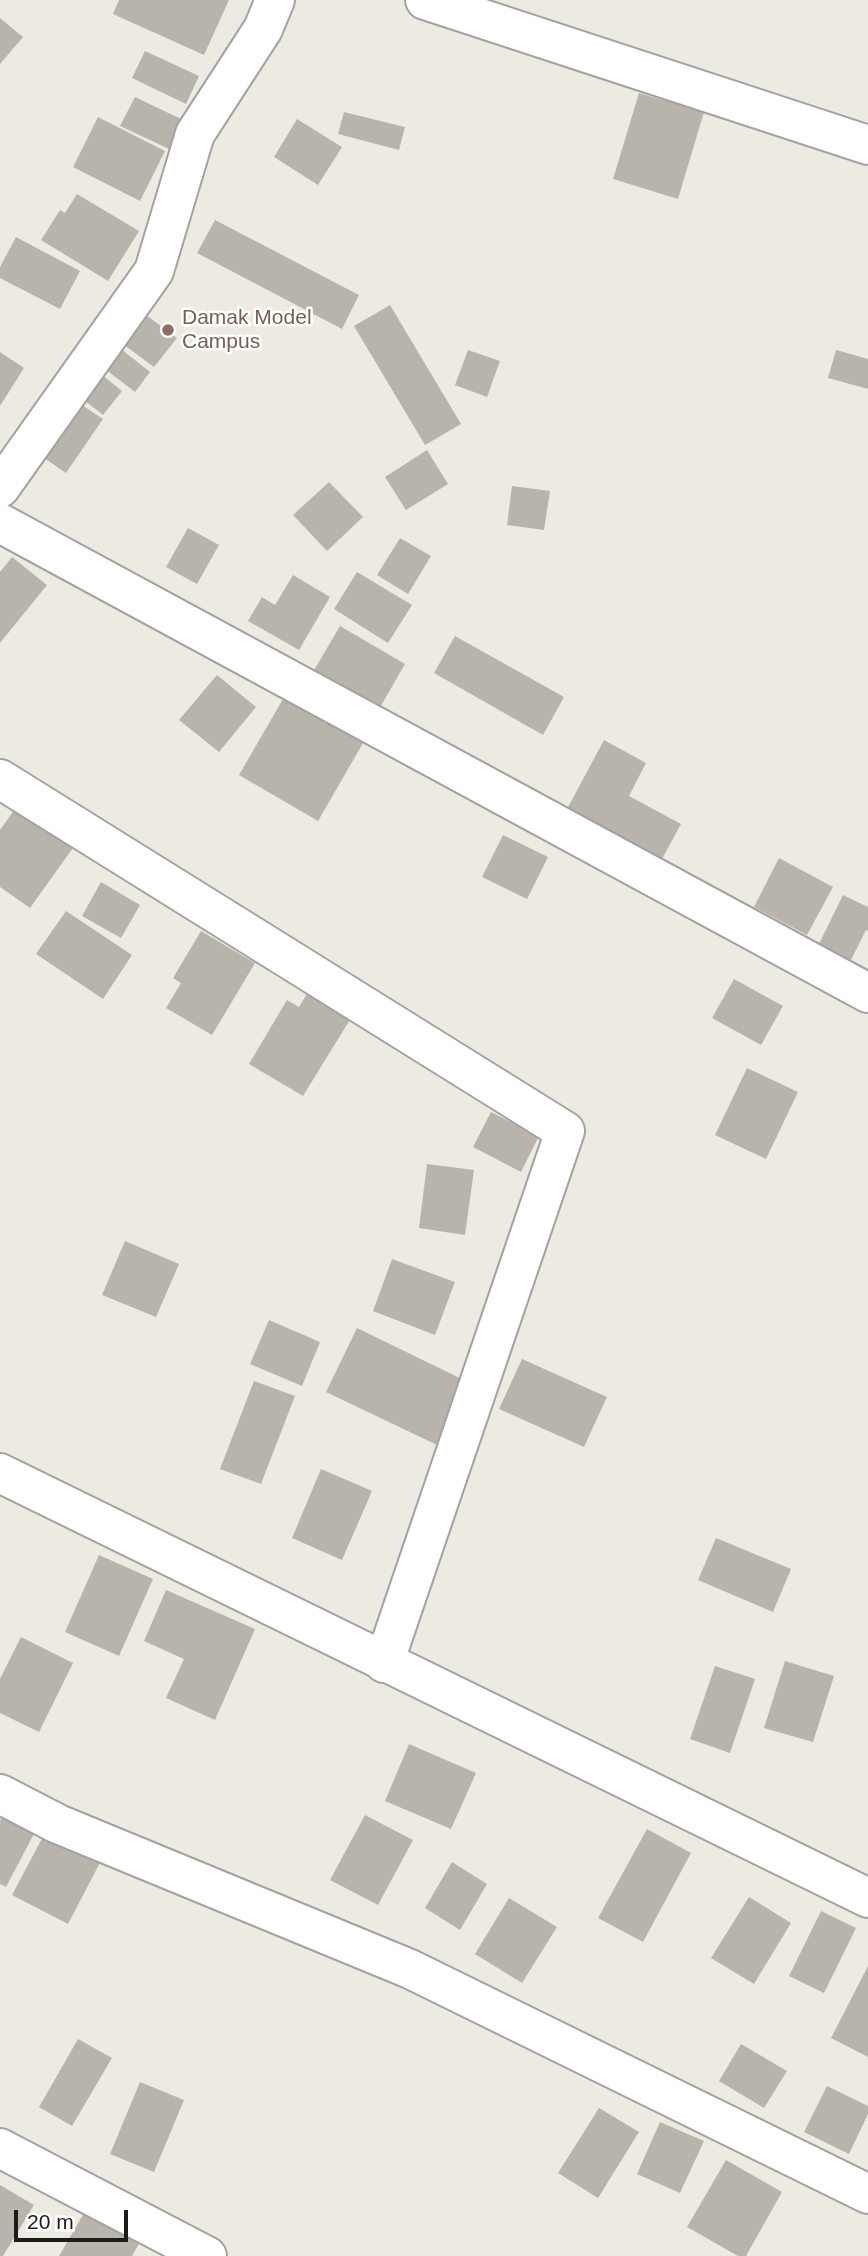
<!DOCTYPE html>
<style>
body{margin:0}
#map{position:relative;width:868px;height:2256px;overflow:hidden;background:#edebe1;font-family:Arial,sans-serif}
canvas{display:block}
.scale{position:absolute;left:14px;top:2210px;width:114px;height:32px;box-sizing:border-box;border:4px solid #1b1b1b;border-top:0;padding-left:9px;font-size:21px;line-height:24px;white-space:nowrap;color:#1b1b1b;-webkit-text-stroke:5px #fff;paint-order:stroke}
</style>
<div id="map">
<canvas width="868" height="2256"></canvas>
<div class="scale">20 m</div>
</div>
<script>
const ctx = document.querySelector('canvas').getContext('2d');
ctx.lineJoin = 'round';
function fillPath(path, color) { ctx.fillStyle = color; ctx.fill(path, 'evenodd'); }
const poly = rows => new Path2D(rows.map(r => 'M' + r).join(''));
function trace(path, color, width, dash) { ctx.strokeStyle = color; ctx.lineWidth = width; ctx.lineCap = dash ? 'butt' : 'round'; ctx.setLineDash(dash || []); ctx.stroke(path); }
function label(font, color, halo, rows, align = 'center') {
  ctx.font = font + ' Arial,sans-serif'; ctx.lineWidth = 5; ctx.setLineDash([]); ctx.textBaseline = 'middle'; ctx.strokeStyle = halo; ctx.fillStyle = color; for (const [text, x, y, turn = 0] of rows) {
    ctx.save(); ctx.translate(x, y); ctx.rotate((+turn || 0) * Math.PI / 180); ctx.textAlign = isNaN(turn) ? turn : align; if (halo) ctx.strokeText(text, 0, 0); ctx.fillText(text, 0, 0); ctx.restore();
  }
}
fillPath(poly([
 [119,0,229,0,204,55,113,14],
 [0,18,23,37,0,64],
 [145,51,199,76,186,104,132,78],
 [639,93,704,112,678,199,613,179],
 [135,97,183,120,169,149,120,126],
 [344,112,405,127,399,150,338,134],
 [98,117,165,151,140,201,73,167],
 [297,119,342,147,318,185,274,157],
 [77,194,139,231,108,281,41,240,60,210,65,213],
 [215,220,359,295,342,329,197,253],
 [16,237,80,271,60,309,0,278,0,267],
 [390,305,461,424,425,445,354,326],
 [138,309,177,338,154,367,116,339],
 [112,342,150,372,135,392,96,362],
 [468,350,500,361,487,397,455,385],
 [836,350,868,359,868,389,828,378],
 [0,352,24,368,0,406],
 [91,366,122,391,103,415,71,390],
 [67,395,103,419,66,473,31,449],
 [427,450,448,484,406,510,385,477],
 [329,482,363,517,327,551,293,515],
 [512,486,550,491,544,530,507,525],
 [188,528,219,545,197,584,166,567],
 [400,538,431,556,408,594,377,575],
 [12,557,47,585,0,643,0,572],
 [357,572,412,605,388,643,334,609],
 [293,575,330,597,299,650,248,621,262,597,275,605],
 [340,626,405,664,378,711,313,672],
 [455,636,564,697,543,735,434,673],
 [217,675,256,707,219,752,179,720],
 [287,692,366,738,318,821,239,775],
 [604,740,646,763,629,796,681,824,662,859,567,809],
 [17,806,75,845,30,908,0,887,0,830],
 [503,835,548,857,527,899,482,877],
 [779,858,833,887,807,935,754,907],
 [101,882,140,905,121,938,82,916],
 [843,895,868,907,868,931,866,930,851,960,819,944],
 [66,911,132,955,103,999,36,954],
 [201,931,255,963,212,1035,166,1008,181,983,173,978],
 [734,979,783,1006,761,1045,712,1018],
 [308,992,351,1018,303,1096,249,1064,287,1000,299,1007],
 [747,1068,798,1092,766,1159,715,1135],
 [491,1112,539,1136,521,1172,473,1147],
 [427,1164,474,1170,465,1235,419,1228],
 [125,1241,179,1264,156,1317,102,1295],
 [392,1259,455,1282,435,1335,373,1311],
 [269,1320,320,1342,302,1386,250,1364],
 [357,1328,468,1382,437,1445,326,1392],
 [522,1359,607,1397,584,1447,499,1409],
 [254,1381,295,1396,261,1484,220,1469],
 [321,1469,372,1491,342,1560,292,1538],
 [716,1538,791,1569,773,1612,698,1580],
 [99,1555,153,1579,119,1656,65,1632],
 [166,1590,255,1629,215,1720,166,1698,184,1659,144,1641],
 [21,1637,73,1663,39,1732,0,1713,0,1679],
 [785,1661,834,1676,813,1742,764,1728],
 [715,1666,755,1679,730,1753,690,1739],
 [409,1744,476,1773,451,1829,385,1801],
 [4,1813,36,1830,6,1887,0,1884,0,1821],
 [365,1815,413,1840,378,1905,330,1880],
 [47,1829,103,1857,68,1924,12,1895],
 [647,1829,691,1853,643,1942,598,1918],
 [452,1862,487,1884,460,1930,425,1908],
 [749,1897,791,1923,754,1984,711,1958],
 [509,1898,557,1927,522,1983,475,1954],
 [821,1911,856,1928,824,1993,789,1976],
 [868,1966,868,2057,831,2038],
 [78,2039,112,2058,72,2126,39,2107],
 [741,2044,787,2071,764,2108,719,2081],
 [140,2082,184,2100,154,2172,110,2154],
 [827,2086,868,2106,868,2114,849,2154,804,2132],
 [599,2108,639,2132,598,2198,558,2173],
 [660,2122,704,2141,680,2193,637,2174],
 [726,2160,782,2192,746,2256,738,2256,687,2227],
 [0,2185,34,2205,3,2256,0,2256],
 [84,2213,139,2244,132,2256,59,2256]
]), '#b9b4ab');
const minor = poly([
 [425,0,868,145],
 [0,488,154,271,195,134,263,29,275,0],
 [0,523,868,993],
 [0,779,565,1131,384,1663],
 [0,1473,868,1898],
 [0,1794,58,1824,410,1969,868,2194],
 [0,2148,207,2256]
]);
trace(minor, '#a2a2a2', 42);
trace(minor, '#fff', 38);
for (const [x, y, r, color] of [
 [168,330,7,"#8d6e63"]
]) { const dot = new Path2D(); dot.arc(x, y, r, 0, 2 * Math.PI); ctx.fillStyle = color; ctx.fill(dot); trace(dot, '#fff', 2.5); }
label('21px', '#785e54', '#fff', [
 ["Damak Model",182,318],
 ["Campus",182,342]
], 'left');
</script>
